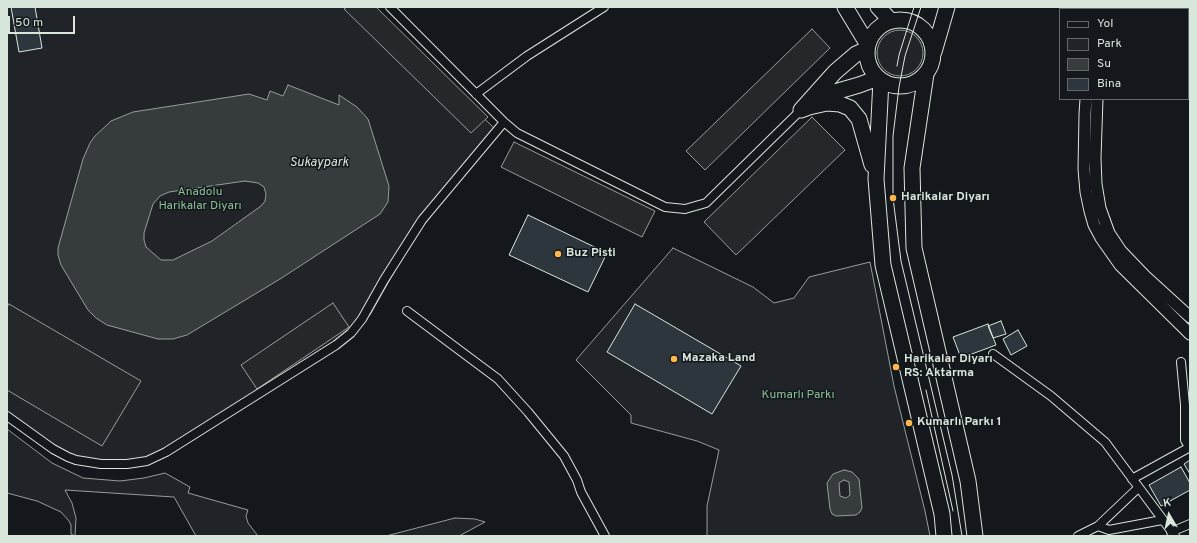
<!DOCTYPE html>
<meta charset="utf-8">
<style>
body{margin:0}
#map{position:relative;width:1197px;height:543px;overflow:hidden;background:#14181c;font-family:Overpass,sans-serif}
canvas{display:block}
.frame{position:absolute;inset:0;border:8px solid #d8e6dc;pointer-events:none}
.legend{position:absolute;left:1059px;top:8px;width:130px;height:92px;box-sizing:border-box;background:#14181c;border:1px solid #626a69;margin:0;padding:5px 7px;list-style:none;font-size:12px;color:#d8e6dc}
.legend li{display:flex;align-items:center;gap:8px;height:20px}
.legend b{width:20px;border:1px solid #626a69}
.north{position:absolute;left:1149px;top:495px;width:40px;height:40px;-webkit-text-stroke:3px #14181c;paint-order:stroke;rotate:351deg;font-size:11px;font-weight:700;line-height:16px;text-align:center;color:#d8e6dc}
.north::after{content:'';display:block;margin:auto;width:14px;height:18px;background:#d8e6dc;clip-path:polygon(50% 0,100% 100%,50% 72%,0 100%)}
.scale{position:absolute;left:8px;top:16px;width:67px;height:18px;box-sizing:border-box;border:2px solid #d8e6dc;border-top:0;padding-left:5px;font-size:12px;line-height:14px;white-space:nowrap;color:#d8e6dc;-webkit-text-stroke:3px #14181c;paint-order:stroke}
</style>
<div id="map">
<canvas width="1197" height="543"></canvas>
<div class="frame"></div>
<ul class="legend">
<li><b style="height:5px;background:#14181c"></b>Yol</li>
<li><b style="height:11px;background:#202428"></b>Park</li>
<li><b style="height:11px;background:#363b3e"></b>Su</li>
<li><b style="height:11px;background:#2c363c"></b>Bina</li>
</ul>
<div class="north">K</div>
<div class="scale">50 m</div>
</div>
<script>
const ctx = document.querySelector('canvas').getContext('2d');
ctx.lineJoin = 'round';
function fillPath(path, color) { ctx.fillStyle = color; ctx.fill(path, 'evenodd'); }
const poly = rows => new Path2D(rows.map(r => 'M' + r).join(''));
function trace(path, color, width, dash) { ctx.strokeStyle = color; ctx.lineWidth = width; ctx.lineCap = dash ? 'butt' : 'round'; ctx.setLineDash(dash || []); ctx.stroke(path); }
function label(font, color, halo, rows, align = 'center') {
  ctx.font = font + ' Overpass,sans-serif'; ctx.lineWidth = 3; ctx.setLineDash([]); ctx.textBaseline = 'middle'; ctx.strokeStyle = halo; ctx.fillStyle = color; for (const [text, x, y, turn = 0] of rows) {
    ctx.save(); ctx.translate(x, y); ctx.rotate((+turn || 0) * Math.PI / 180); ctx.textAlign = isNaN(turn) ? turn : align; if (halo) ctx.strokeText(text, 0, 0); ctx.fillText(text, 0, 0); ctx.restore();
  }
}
const green = poly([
 [7,7,370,7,496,130,411,242,370,315,269,389,156,459,93,464,74,458,7,413,7,7],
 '877 53a23 23 0 1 1 46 0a23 23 0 1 1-46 0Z',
 [673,248,753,287,774,303,794,298,809,277,870,262,894,386,925,511,930,536,707,536,707,506,719,450,697,441,631,423,631,415,576,360,673,248],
 [7,429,52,463,83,478,120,481,144,478,165,473,190,487,188,493,248,510,246,516,248,523,258,536,196,536,174,497,65,490,72,503,76,518,75,536,71,534,71,525,69,521,61,512,37,501,7,493,7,429],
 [455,518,475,519,485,522,459,536,386,536,455,518]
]);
fillPath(green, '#202428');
trace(green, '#939e99', 1);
const parking = poly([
 [347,7,376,7,488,117,471,133,344,9,347,7],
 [812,29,830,48,705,170,686,151,812,29],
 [812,117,845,150,736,255,704,222,812,117],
 [514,142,655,211,642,237,501,167,514,142],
 [333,303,349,327,257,389,241,365,333,303],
 [9,304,141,381,102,446,7,390,7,307,9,304]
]);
fillPath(parking, '#24282b');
trace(parking, '#939e99', 1);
const water = poly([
 [288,85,339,105,339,95,357,107,368,119,389,186,388,202,380,214,280,279,187,335,173,339,158,339,107,325,96,318,88,310,61,265,58,255,58,248,83,159,90,143,95,136,111,121,133,112,249,94,267,100,270,91,283,96,288,85],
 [245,181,258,183,264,187,266,194,265,201,261,206,212,241,173,260,161,260,146,247,144,240,144,233,153,204,160,196,169,192,245,181],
 [844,470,852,472,859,479,862,508,860,512,856,515,836,516,832,514,830,509,827,483,833,474,844,470],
 [844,480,849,482,850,495,846,498,840,496,839,483,844,480]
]);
fillPath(water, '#363b3e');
trace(water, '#939e99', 1);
const building = poly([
 [11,7,35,7,42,48,19,52,11,7],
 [528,215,607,253,588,292,509,255,528,215],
 [635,304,741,366,712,414,607,352,635,304],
 [1001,321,1006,334,993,338,988,326,1001,321],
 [988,324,996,345,961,358,953,337,988,324],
 [1018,330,1027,346,1011,355,1003,339,1018,330],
 [1190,460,1190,474,1184,464,1190,460],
 [1181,467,1190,483,1190,490,1161,506,1149,485,1181,467]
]);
fillPath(building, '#2c363c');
trace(building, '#d8e6dc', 1);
const street = poly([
 [390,7,504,122,517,133,665,207,685,209,706,203,801,110],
 [476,94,527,56,604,7],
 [407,311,498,379,528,412,564,456,577,480,581,492,605,536],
 [993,354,1051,396,1105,442,1175,536],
 [1181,362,1185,405,1185,440,1189,447],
 [7,416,53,449,68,457,76,460,101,464,127,464,147,461,166,452,336,345,351,333,362,319,384,280,422,220,504,122],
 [1132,479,1190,447],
 [1098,526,1138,488],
 [1171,532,1190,524],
 [1078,536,1098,526,1109,530,1162,520]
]);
const secondary = poly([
 [1114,9,1115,7],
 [1126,9,1127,7],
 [1086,99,1085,114,1084,169,1086,192,1090,211,1094,225,1101,238,1120,265,1190,334],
 [1097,99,1095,158,1096,184,1100,208,1109,233,1121,251,1145,276,1190,317]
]);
const highway = poly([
 [845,7,868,45],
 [878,7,891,21],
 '867 53a33 33 0 1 1 66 0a33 33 0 1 1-66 0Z',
 [934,52,947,7],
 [926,74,912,168,914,248,968,481,975,536],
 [881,80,876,179,883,265,942,514,944,536],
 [813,101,828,94,859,85,878,78],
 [801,110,809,107,827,103,840,104,850,108,859,119,872,165],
 [801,110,835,72,856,54,867,49]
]);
trace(street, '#d8e6dc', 10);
trace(secondary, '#d8e6dc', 13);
trace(highway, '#d8e6dc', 17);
trace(street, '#14181c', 8);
trace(secondary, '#14181c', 11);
trace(highway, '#14181c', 15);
trace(poly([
 [921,7,905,56,899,87,893,136,893,198,901,261,952,475,962,536],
 [897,66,899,55,914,7],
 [926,390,953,511]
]), '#d8e6dc', 1);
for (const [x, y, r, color] of [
 [893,198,4,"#ffb74d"],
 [558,254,4,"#ffb74d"],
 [674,359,4,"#ffb74d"],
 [896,367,4,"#ffb74d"],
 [909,423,4,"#ffb74d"]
]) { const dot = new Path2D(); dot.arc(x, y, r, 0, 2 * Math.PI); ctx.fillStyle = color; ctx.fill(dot); trace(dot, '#14181c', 1.5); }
label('12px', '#8ac095', '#14181c', [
 ["Anadolu",200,193],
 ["Harikalar Diyarı",200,207],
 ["Kumarlı Parkı",798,396]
]);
label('bold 12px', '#d8e6dc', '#14181c', [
 ["Harikalar Diyarı",901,198],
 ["Buz Pisti",566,254],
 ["Mazaka Land",682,359],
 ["Harikalar Diyarı",904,360],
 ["RS: Aktarma",904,374],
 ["Kumarlı Parkı 1",917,423]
], 'left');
label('italic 13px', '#d8e6dc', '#14181c', [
 ["Sukaypark",319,163]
]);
</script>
